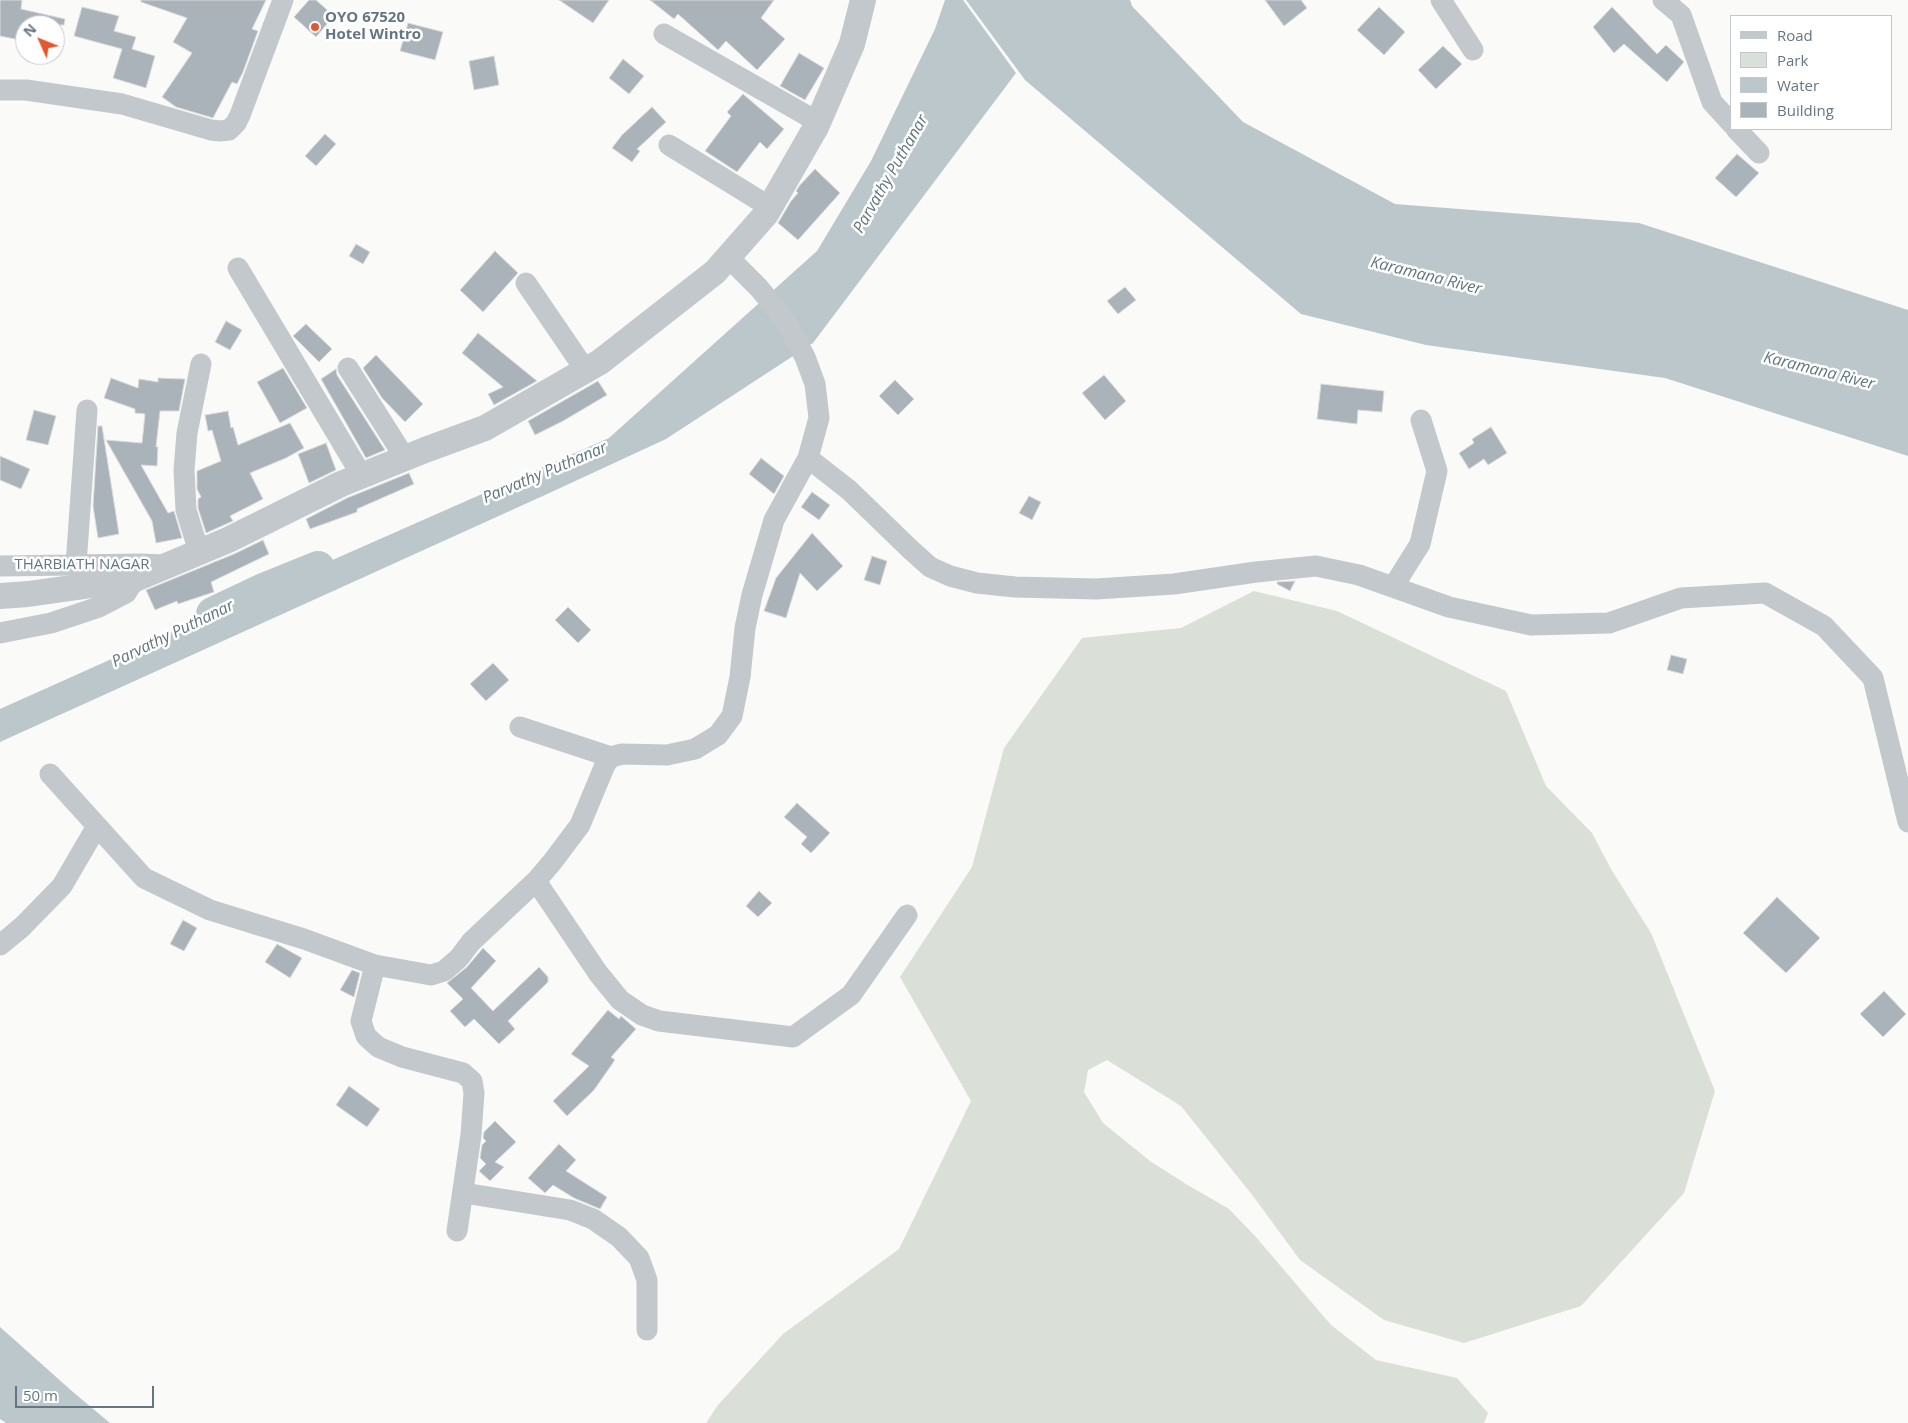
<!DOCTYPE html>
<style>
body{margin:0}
#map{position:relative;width:1908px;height:1423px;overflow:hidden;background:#fafaf8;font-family:"Open Sans",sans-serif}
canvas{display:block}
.legend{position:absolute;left:1730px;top:15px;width:162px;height:115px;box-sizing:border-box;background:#fff;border:1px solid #c1c8cd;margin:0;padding:6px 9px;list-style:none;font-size:15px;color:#657683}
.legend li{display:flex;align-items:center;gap:10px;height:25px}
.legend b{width:25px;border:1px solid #c1c8cd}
.north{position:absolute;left:15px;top:15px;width:50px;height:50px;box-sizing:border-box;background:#fff;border:1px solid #c1c8cd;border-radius:50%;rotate:314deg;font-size:14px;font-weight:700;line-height:20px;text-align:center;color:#657683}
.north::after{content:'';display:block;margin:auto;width:18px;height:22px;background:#e4572e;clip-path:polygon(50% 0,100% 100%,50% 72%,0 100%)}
.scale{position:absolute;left:15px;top:1386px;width:139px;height:22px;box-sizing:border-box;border:2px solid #657683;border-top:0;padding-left:6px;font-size:15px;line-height:18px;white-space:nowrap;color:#657683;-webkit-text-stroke:4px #fff;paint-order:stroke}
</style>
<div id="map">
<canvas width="1908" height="1423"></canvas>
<ul class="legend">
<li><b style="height:6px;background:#c3c8cc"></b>Road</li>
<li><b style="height:14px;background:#dadfd7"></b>Park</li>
<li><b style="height:14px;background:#bbc7cb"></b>Water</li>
<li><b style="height:14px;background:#aab3b9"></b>Building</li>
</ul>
<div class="north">N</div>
<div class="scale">50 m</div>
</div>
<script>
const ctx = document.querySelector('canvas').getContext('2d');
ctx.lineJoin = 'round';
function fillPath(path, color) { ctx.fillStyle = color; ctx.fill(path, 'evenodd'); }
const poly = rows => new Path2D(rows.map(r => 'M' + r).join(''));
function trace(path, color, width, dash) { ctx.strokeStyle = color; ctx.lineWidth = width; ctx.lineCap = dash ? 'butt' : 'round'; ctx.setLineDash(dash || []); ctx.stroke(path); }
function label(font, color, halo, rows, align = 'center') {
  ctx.font = font + ' "Open Sans",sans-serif'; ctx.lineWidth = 5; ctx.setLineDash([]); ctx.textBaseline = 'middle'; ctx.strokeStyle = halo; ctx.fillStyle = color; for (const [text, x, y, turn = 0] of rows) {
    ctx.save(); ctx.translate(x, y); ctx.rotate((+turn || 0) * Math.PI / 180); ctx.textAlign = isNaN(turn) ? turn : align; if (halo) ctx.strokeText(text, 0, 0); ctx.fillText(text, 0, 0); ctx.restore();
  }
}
fillPath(poly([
 [1254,591,1337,611,1506,691,1546,786,1592,833,1611,869,1651,933,1715,1091,1684,1193,1581,1306,1464,1343,1384,1320,1300,1260,1253,1196,1181,1106,1107,1060,1088,1070,1084,1092,1103,1123,1150,1161,1186,1184,1229,1209,1255,1236,1331,1325,1376,1360,1457,1378,1488,1413,1484,1423,706,1423,718,1405,783,1334,899,1249,971,1101,900,977,972,867,1004,748,1082,638,1181,628]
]), '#dadfd7');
fillPath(poly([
 [945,0,963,0,1016,73,813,343,666,439,545,495,0,742,0,709,346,554,609,438,817,251,871,161,935,29],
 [966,0,1130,0,1132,6,1243,122,1395,204,1639,223,1908,310,1908,456,1665,378,1426,345,1301,314,1025,80],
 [0,1327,73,1392,110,1423,6,1423,0,1419]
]), '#bbc7cb');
trace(poly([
 [213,614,266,589,318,568]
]), '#bbc7cb', 34);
const building = poly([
 [0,0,22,0,21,9,65,19,64,25,25,25,25,41,0,36,0,0],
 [141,0,266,0,252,29,258,31,243,72,237,84,232,82,213,118,176,107,162,97,192,53,173,42,187,18,141,2,141,0],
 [309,0,316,0,334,16,316,37,294,17,309,0],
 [559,0,609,0,593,23,559,0],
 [650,0,774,0,761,18,785,39,757,70,726,41,718,50,678,14,674,19,650,0],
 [1265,0,1301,0,1307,8,1284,26,1265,0],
 [82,7,119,16,114,31,136,37,132,49,155,56,146,88,113,78,122,49,74,36,82,7],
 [1379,7,1405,32,1384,55,1357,30,1379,7],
 [1612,7,1657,54,1666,45,1684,62,1667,82,1624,44,1614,53,1593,27,1612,7],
 [408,23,443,32,435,60,400,51,408,23],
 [1443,46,1462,64,1436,89,1418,70,1443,46],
 [799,53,824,68,805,100,780,86,799,53],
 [494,56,499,85,474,90,469,61,494,56],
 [623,59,644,76,629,94,609,78,623,59],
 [743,94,784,129,767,149,760,142,737,172,705,151,731,116,727,112,743,94],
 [652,107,666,122,637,149,640,151,632,162,612,148,622,135,652,107],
 [325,134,336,144,316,166,305,156,325,134],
 [1737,154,1759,173,1736,197,1715,178,1737,154],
 [815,169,840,193,798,240,778,223,791,201,798,193,796,191,800,185,815,169],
 [356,244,370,252,363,264,349,256,356,244],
 [495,251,518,273,483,312,460,290,495,251],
 [1125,287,1136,300,1118,314,1107,301,1125,287],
 [226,321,242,330,230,350,215,342,226,321],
 [306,324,332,349,319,362,293,336,306,324],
 [478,333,537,381,494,405,488,394,503,387,462,353,478,333],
 [376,355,423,404,405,422,382,398,363,368,376,355],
 [283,368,307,408,280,423,257,382,283,368],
 [336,369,337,375,385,450,366,458,321,379,336,369],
 [1104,375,1126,401,1105,420,1082,393,1104,375],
 [111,378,138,388,139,379,158,382,158,378,185,379,179,411,160,411,156,447,158,447,157,466,141,465,168,513,174,511,182,538,156,543,152,521,106,440,142,443,145,414,135,413,135,409,104,398,111,378],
 [895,380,914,399,898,415,879,396,895,380],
 [598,381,607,395,563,421,535,435,528,421,598,381],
 [1321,384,1384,391,1382,412,1358,410,1357,424,1317,419,1321,384],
 [34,410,56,416,48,445,26,440,34,410],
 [228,411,231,428,233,427,238,445,290,423,304,448,286,458,250,473,263,499,230,516,233,521,206,533,198,508,198,499,201,497,197,489,197,471,221,461,212,430,208,431,205,415,228,411],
 [98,426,102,426,119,534,98,538,93,506,98,426],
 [1491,427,1507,453,1488,465,1484,459,1469,469,1459,453,1474,443,1472,439,1491,427],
 [326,443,336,470,309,483,298,454,326,443],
 [0,456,30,469,21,489,0,480,0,456],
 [761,458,784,476,774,494,749,474,761,458],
 [409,473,414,484,357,509,357,512,310,529,306,519,347,498,409,473],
 [812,492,830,505,819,520,801,507,812,492],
 [1029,496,1041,502,1032,520,1019,513,1029,496],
 [812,533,843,566,817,591,800,573,786,618,764,611,776,578,812,533],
 [263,540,269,554,211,582,214,592,178,604,177,601,155,610,146,590,234,554,263,540],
 [872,556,887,561,880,585,864,580,872,556],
 [1295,581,1290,591,1277,584,1277,582,1295,581],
 [568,607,591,630,578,643,555,620,568,607],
 [1671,655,1687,659,1683,674,1667,670,1671,655],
 [493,663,509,680,486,701,470,684,493,663],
 [797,803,830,833,811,853,801,844,807,837,784,817,797,803],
 [759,891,772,903,758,917,746,906,759,891],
 [1777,897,1820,938,1786,973,1743,933,1777,897],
 [183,920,197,928,184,951,170,944,183,920],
 [277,944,302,958,290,978,265,962,277,944],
 [483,948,496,961,471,988,493,1011,539,967,548,977,548,982,508,1021,515,1029,499,1044,474,1019,465,1027,450,1011,463,999,447,983,467,967,483,948],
 [352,970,360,973,354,997,340,990,352,970],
 [1884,991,1906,1014,1883,1037,1860,1014,1884,991],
 [608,1010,619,1019,621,1016,636,1029,611,1057,615,1060,594,1090,567,1116,553,1101,589,1066,571,1054,608,1010],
 [349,1086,380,1109,367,1127,336,1105,349,1086],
 [495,1121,516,1142,495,1162,504,1167,490,1181,479,1171,486,1164,480,1158,482,1145,486,1141,483,1138,484,1132,495,1121],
 [559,1144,576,1160,566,1171,607,1197,600,1209,574,1198,553,1185,545,1193,528,1178,559,1144]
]);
fillPath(building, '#aab3b9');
trace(building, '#dcdcda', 1);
trace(poly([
 [1441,0,1473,50],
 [1663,0,1681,15,1712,102,1732,124],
 [664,34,818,122],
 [0,90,26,90,122,104,211,130,220,131,229,130,236,123,240,115,283,0],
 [1736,129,1759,153],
 [669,145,770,207],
 [728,257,759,288,785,320,805,357,815,384,819,418,808,458,849,490,910,549,930,567,950,576,977,583,1015,587,1096,589,1174,584,1256,572,1316,566,1359,575,1449,607,1531,625,1609,623,1681,598,1765,593,1824,626,1873,678,1908,822],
 [238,268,362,476],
 [526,283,586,371],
 [348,368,405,458],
 [199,552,186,510,184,470,187,433,201,364],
 [76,565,87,410],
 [0,566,142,564,165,565],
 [1393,587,1420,544,1437,471,1421,420],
 [0,633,51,623,99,607,126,593,135,579],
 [520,727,611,757],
 [50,774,144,878,210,910,304,939,375,965,431,975,444,971,459,958,471,942,536,881,553,861,580,825,605,765,611,757,622,754,667,755,695,749,718,735,732,716,740,677,745,628,752,595,774,520,808,458],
 [536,881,598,973,620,1000,642,1015,659,1021,793,1037,851,995,907,915],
 [0,945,22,927,62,886,97,826],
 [375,965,361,1021,366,1036,378,1047,402,1057,463,1073,472,1081,474,1093,471,1135,457,1231],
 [464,1193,570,1210,593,1219,619,1237,639,1258,647,1280,647,1330]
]), '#c3c8cc', 21);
trace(poly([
 [0,596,28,594,135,579,228,540,341,484,425,450,485,428,600,362,715,272,766,214,816,127,852,44,863,0]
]), '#c3c8cc', 26);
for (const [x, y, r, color] of [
 [315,27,5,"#e4572e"]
]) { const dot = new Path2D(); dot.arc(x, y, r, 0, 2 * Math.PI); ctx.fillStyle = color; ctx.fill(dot); trace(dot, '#fff', 2); }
label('bold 15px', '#657683', '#fff', [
 ["OYO 67520",325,18],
 ["Hotel Wintro",325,35]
], 'left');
label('15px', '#657683', '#fff', [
 ["THARBIATH NAGAR",82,565]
]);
label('italic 16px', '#60757c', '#fff', [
 ["Parvathy Puthanar",891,174,-60],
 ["Karamana River",1426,276,14],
 ["Karamana River",1819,371,14],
 ["Parvathy Puthanar",545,473,-23],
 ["Parvathy Puthanar",173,634,-26]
]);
</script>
